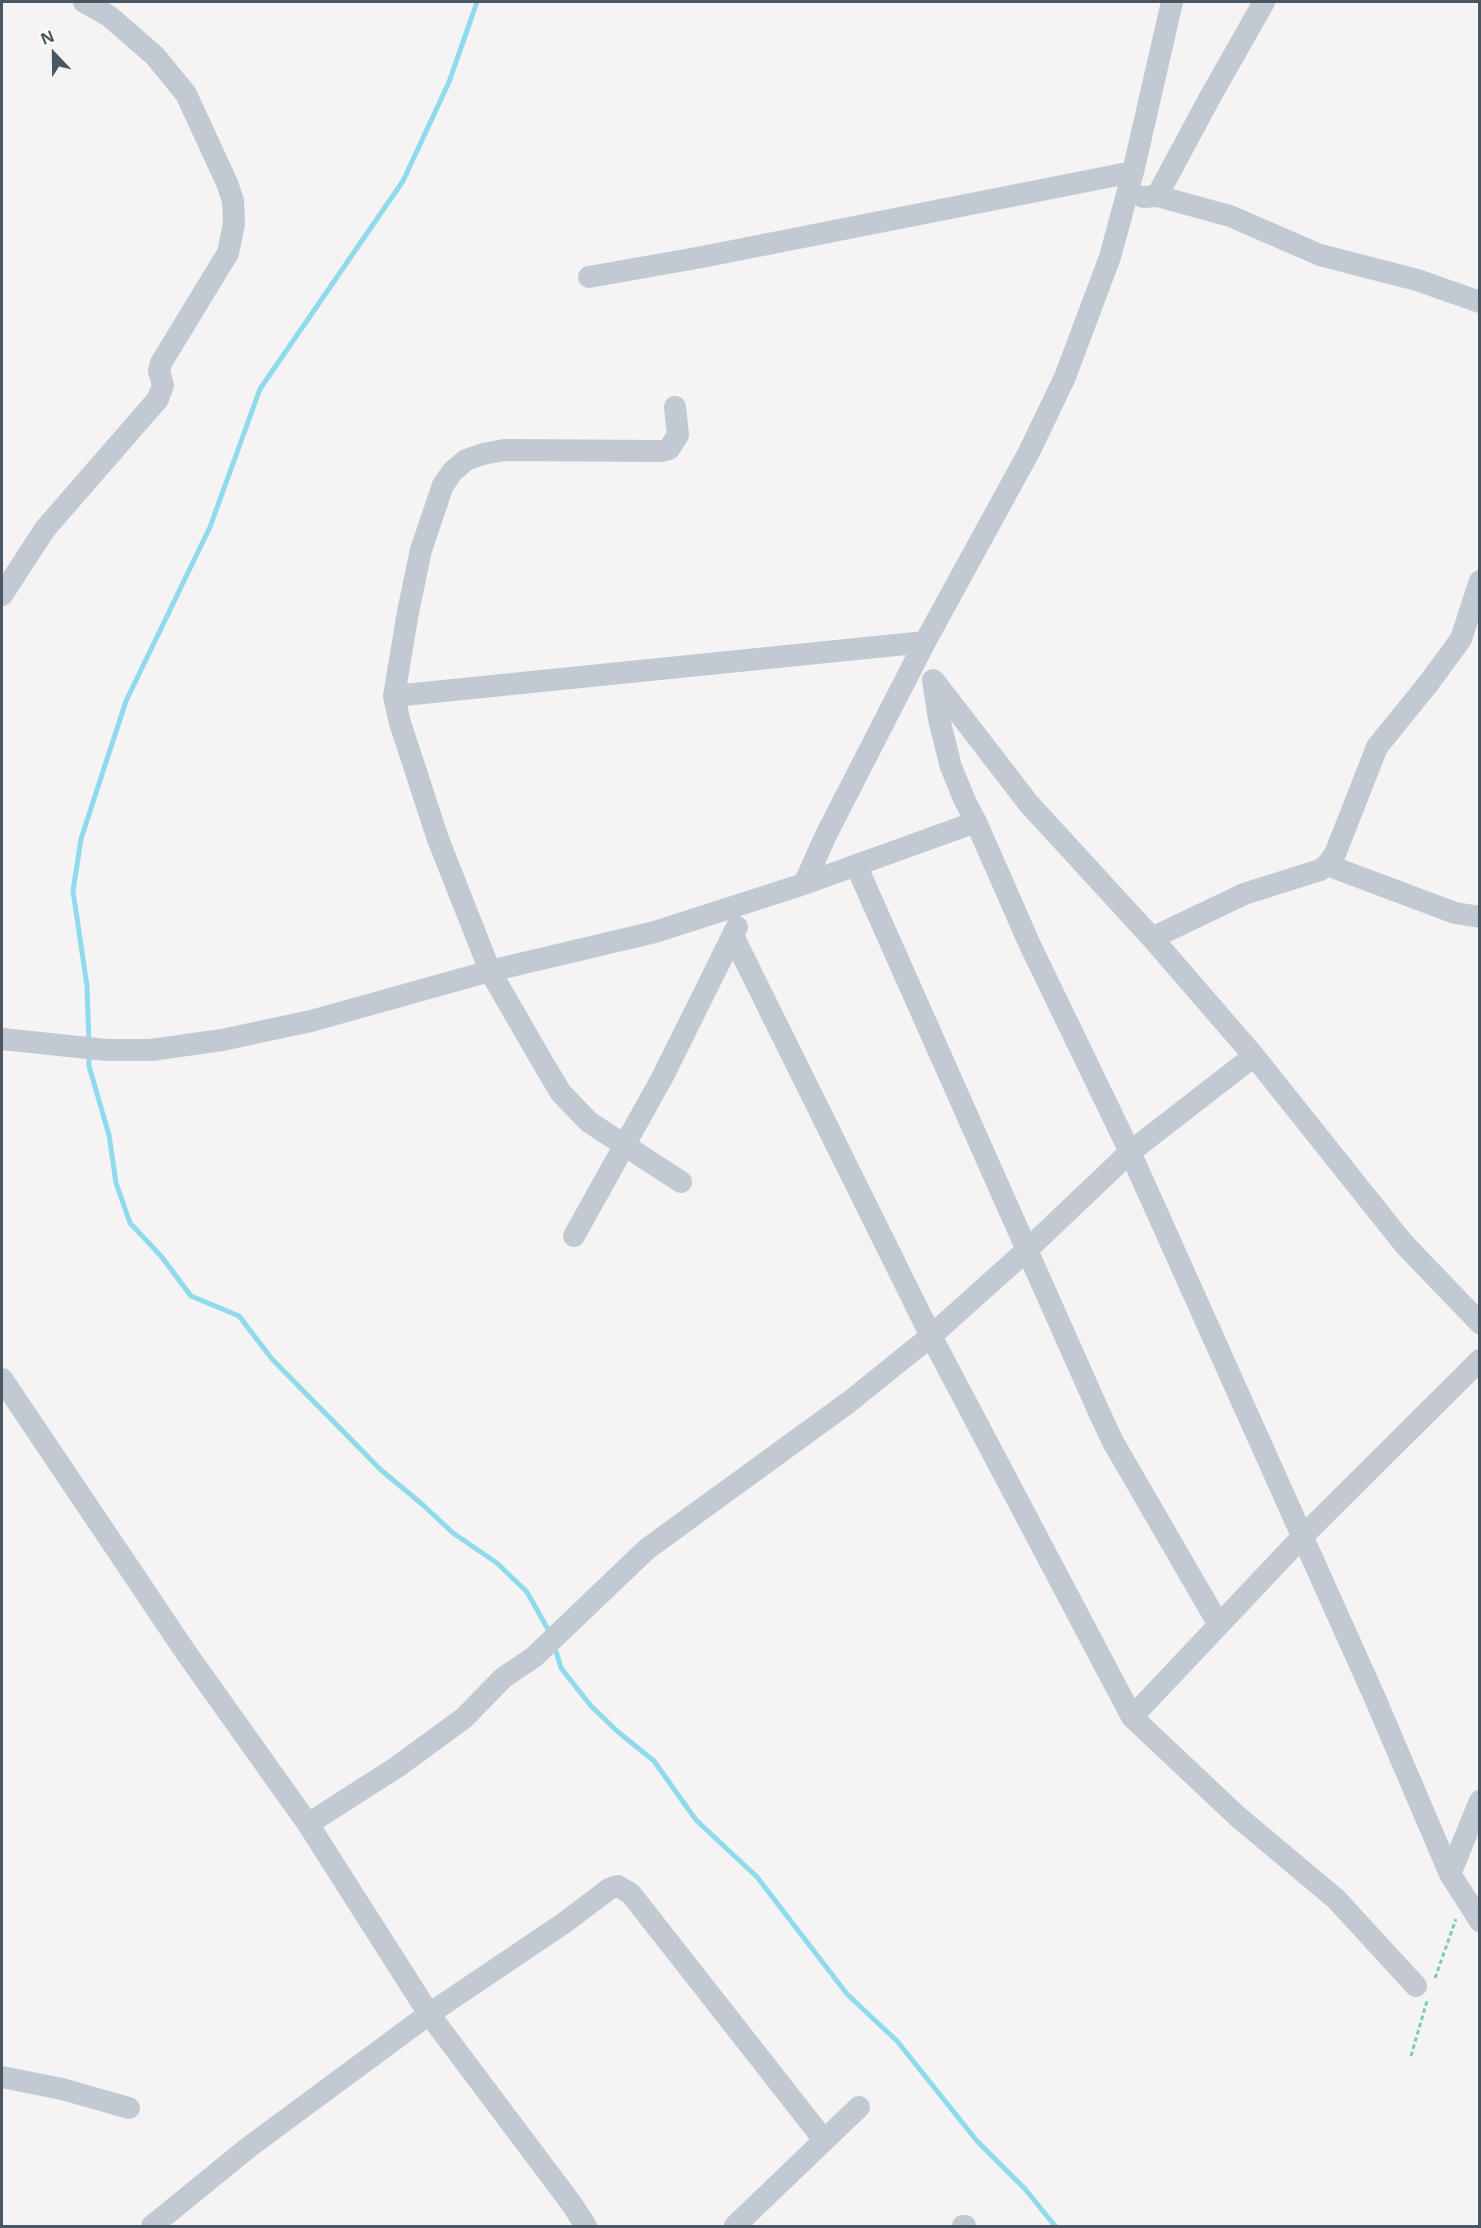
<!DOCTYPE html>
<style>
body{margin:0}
#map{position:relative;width:1481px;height:2228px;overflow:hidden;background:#f5f3f3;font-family:"Open Sans",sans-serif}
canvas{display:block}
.frame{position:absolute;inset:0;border:3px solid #4a5661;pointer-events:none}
.north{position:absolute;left:24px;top:24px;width:60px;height:60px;-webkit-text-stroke:4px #fff;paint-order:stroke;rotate:338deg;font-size:16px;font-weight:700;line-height:24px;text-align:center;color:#4a5661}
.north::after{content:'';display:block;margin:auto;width:21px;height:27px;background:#4a5661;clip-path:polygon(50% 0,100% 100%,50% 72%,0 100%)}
</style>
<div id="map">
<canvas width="1481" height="2228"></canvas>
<div class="frame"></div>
<div class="north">N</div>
</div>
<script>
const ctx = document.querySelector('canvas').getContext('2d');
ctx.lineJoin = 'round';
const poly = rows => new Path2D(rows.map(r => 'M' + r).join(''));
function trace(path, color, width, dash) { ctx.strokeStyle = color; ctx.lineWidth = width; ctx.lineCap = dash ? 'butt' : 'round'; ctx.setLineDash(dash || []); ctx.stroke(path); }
trace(poly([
 [89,1044,87,986,73,891,81,839,126,701,210,527,260,389,403,181,449,82,477,2],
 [89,1053,89,1066,109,1135,116,1183,130,1223,161,1256,191,1296,239,1316,272,1359,381,1470,423,1505,453,1533,497,1563,527,1592,550,1633],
 [554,1645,561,1668,591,1706,617,1731,654,1761,696,1820,757,1877,847,1994,897,2041,977,2141,1025,2189,1055,2226]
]), '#90daee', 5);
trace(poly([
 [1435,1978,1456,1919],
 [1411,2056,1427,2001]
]), '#7ad0a6', 3, [4.5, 3]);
trace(poly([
 [1157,196,1230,216,1320,255,1417,280,1480,302],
 [1143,197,1157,196,1209,99,1264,2],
 [589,277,702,257,1133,172],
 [675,407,678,435,669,449,662,451,504,450,483,454,466,460,453,471,443,485,421,550,408,612,394,696,400,723,438,839,490,971,543,1063,561,1093,589,1122,681,1182],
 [2,595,45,529,158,399,163,385,159,371,161,363,228,253,234,224,233,201,227,183,186,94,155,56,109,16,84,2],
 [933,680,939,719,951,767,965,801,976,822,1030,945,1130,1152,1374,1696,1450,1874,1480,1921],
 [935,682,1029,804,1152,938,1254,1056,1404,1244,1480,1323],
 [394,696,925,642],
 [856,865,1099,1412,1113,1442,1219,1625],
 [1327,865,1455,913,1480,917],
 [804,884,826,835,925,642,1029,452,1065,377,1110,257,1133,172,1172,2],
 [733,936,931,1336,1132,1717,1237,1816,1336,1899,1416,1986],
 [1152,938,1244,894,1320,870,1327,865,1335,854,1377,747,1428,684,1461,639,1480,581],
 [2,1039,107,1050,151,1050,222,1040,311,1021,490,971,655,932,804,884,976,822],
 [574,1236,662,1078,737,927],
 [2,1379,187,1654,308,1824,429,2014,571,2203,586,2226],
 [1132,1717,1302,1537,1480,1360],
 [308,1824,397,1767,464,1718,503,1678,534,1657,647,1549,849,1402,931,1336,1028,1249,1130,1152,1254,1056],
 [1450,1874,1480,1801],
 [2,2077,62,2089,129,2108],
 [152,2226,249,2147,429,2014,564,1923,609,1889,618,1886,631,1894,824,2140],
 [735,2226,859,2107],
 [963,2226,965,2226]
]), '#c1cad2', 22);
</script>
